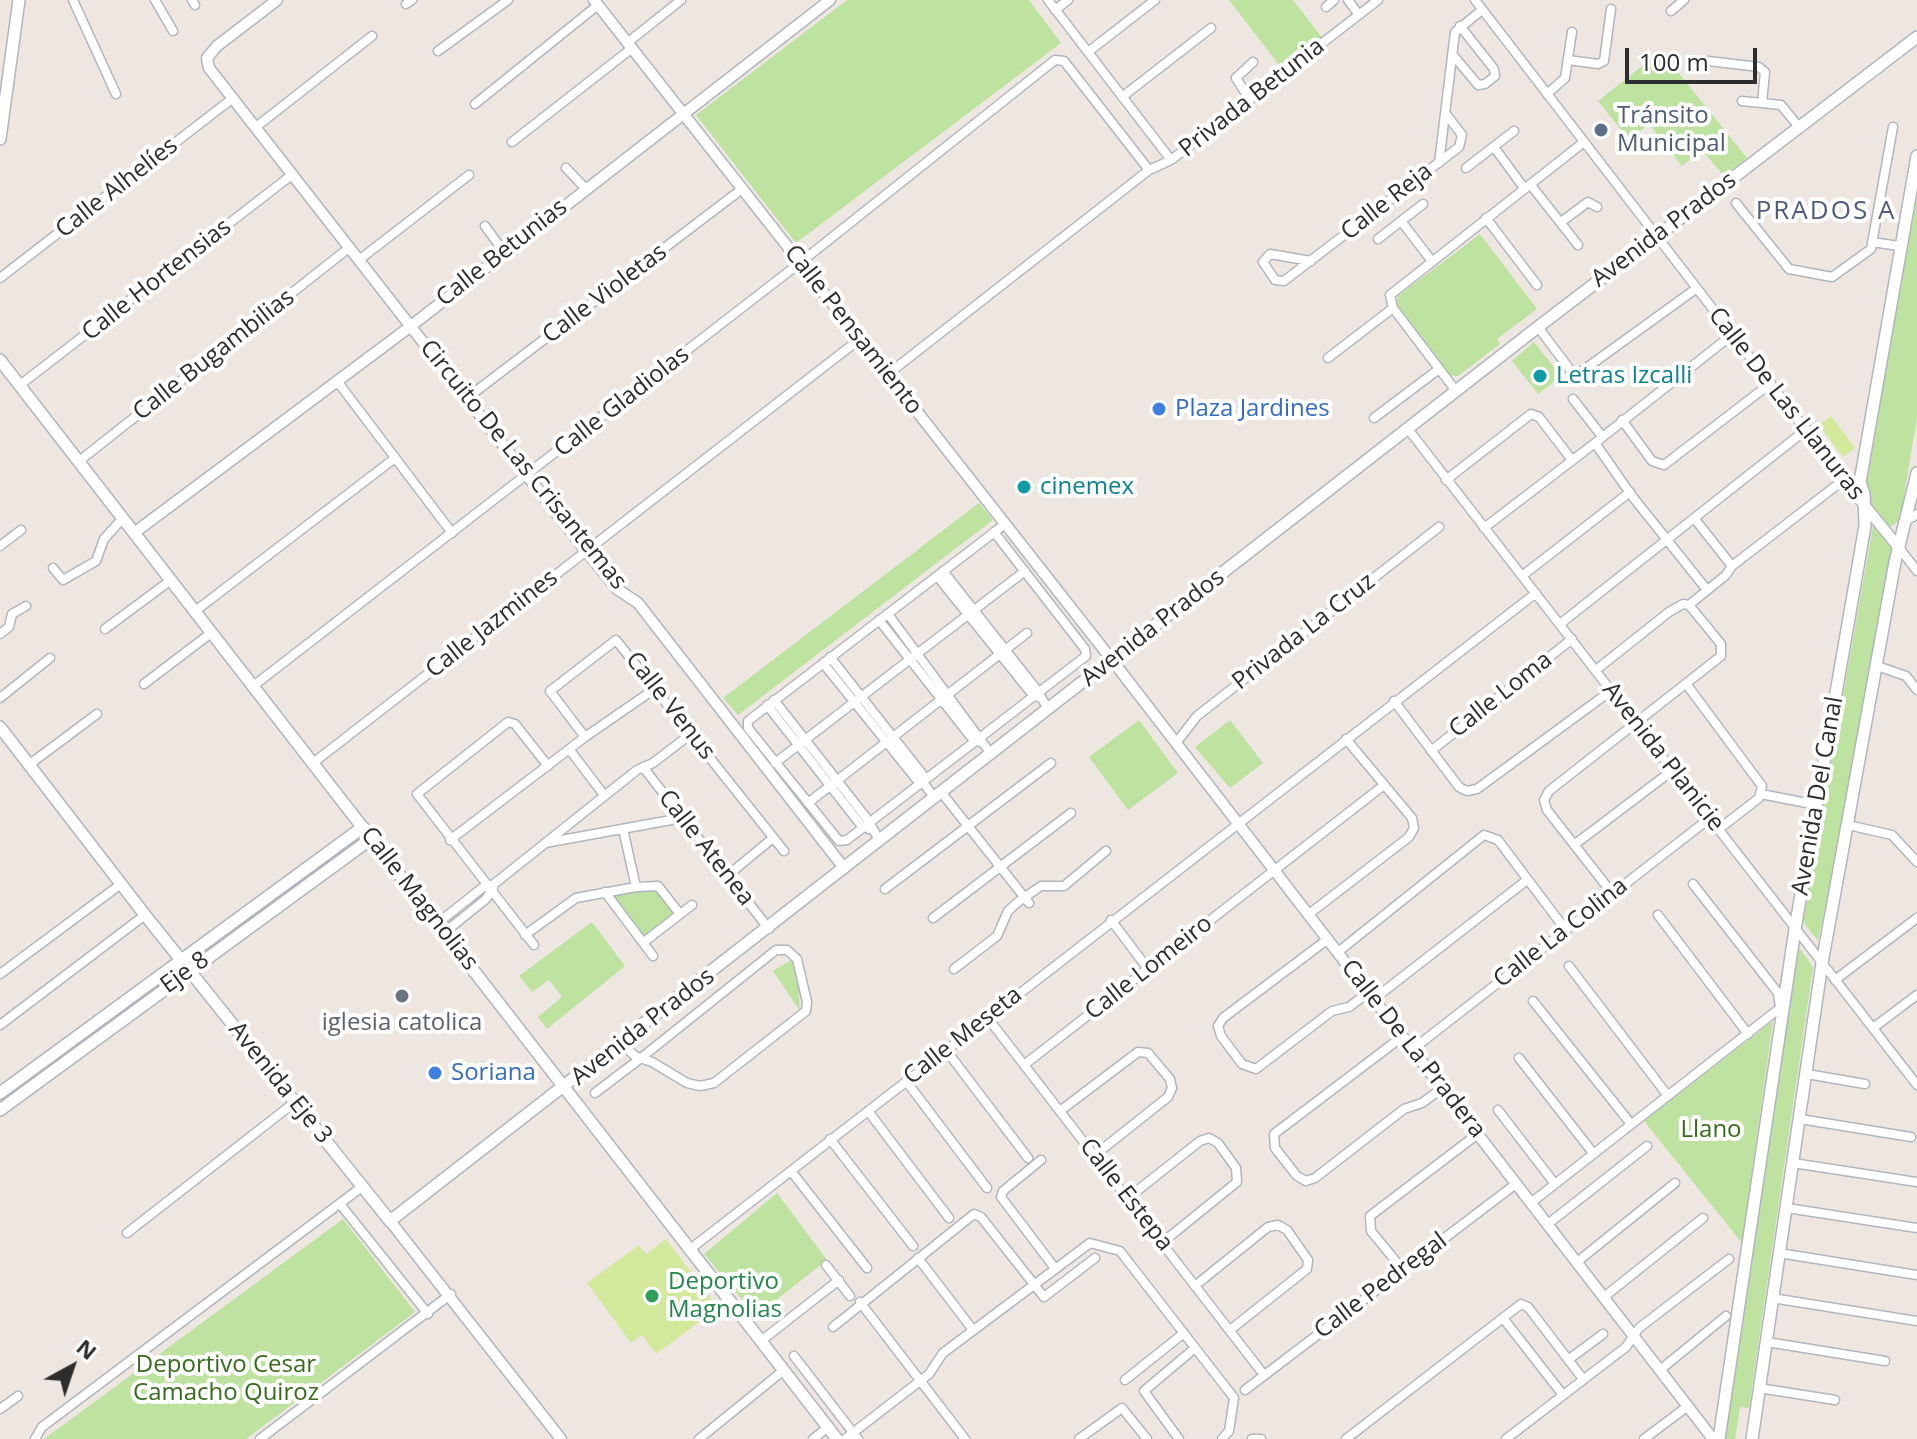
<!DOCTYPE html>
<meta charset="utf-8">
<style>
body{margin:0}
#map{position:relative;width:1917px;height:1439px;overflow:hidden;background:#eee7e1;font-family:"Open Sans",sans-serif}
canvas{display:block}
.north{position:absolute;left:32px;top:1327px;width:80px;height:80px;-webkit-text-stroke:6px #fff;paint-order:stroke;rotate:40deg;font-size:22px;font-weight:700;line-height:32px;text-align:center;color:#2d2d2d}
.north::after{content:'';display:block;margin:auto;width:28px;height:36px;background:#2d2d2d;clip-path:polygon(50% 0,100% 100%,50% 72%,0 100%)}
.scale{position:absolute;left:1625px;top:48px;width:132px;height:36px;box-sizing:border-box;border:4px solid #2d2d2d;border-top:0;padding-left:10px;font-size:24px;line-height:28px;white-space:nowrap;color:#2d2d2d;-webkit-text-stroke:6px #fff;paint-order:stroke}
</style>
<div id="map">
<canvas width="1917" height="1439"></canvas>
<div class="north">N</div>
<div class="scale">100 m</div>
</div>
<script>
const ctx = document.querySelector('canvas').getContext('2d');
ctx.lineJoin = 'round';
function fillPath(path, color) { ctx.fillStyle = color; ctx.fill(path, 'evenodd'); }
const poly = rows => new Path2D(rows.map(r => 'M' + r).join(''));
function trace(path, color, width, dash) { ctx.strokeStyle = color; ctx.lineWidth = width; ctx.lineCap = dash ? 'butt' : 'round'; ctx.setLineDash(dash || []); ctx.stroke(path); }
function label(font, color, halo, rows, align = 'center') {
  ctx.font = font + ' "Open Sans",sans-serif'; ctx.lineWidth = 8; ctx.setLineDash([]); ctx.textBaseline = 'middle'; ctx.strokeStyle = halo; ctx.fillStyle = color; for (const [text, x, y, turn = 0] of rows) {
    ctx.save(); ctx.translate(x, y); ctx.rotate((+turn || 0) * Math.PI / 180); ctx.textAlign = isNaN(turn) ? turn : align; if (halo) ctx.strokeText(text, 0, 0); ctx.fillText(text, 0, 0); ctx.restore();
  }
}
fillPath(poly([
 [847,0,1029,0,1061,43,796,243,696,115],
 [1229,0,1293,0,1323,39,1283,70],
 [1661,51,1747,158,1724,176,1702,150,1682,166,1649,124,1629,140,1598,101],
 [1917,197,1917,418,1900,520,1889,528,1871,504,1864,479],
 [1480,234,1537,309,1497,339,1500,344,1458,376,1449,375,1395,305,1398,296],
 [1534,342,1561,376,1538,394,1512,361],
 [979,503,993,520,738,715,723,698],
 [1873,526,1898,554,1818,941,1803,922],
 [1139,720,1178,773,1128,810,1089,757],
 [1230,720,1263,763,1230,788,1195,747],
 [658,880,681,911,645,941,605,896],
 [592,922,625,966,547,1029,538,1017,562,997,549,980,532,992,519,976],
 [1798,946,1813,967,1749,1408,1740,1407,1735,1439,1725,1439],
 [796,957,800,1011,773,971],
 [1773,1021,1742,1243,1644,1121],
 [777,1193,827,1260,756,1316,704,1254],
 [343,1219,415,1312,246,1439,44,1439]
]), '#bee29f');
fillPath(poly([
 [1831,416,1855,448,1843,457,1819,425],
 [666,1239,718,1308,656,1354,642,1335,631,1343,587,1283,639,1245,646,1254]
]), '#d2e99c');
const minor = poly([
 [73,0,116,94],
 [155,0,173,31],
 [192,0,195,5],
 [1048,0,1171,160],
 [1348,0,1359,15],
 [1475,0,1856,495],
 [406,4,412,0],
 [1326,7,1334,0],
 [1055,10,1068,0],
 [1671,11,1684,0],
 [627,43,681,0],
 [438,51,508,0],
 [1088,52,1155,0],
 [1453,55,1478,85,1485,84,1495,76,1494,69,1460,26],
 [1568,60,1598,64,1604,61,1611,9],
 [1708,61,1759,67,1765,72,1762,103],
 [1547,94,1565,78,1572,32],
 [1122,97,1211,28],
 [1250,100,1236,78,1253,62],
 [1742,101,1781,105,1799,127],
 [475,104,598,5],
 [256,127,372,36],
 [512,142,631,49],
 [1494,147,1524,188],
 [1439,163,1455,32,1482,10],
 [566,168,585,188],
 [1466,168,1514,131],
 [1530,184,1578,245],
 [1736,203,1789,269,1832,277,1871,249,1893,127],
 [1486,218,1537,285],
 [1401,221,1431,260],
 [1561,222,1588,202,1597,207],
 [485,226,504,252],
 [1378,239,1423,204],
 [1872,242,1899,246],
 [359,260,469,175],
 [1311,261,1270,254,1263,262,1275,280,1284,281,1459,147,1462,135,1446,114],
 [0,278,233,98],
 [1538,327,1571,371,1578,374,1697,288],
 [1328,358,1393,308],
 [888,374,1149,170,1171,160,1378,0],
 [337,381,452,533],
 [20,385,293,174],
 [1456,391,1393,308,1390,295,1584,142],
 [467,398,742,189],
 [1573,399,1601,435],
 [1374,418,1439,369],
 [1622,420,1652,461,1664,465,1771,383],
 [1408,429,1917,1085],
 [1595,443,1733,334],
 [78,462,350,247],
 [1446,480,1531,414,1539,417,1572,460],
 [1694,518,1732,566],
 [1905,522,1917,514],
 [1484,528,1595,443,1632,496,1707,590],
 [994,532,1085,649,1086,656,869,823,847,840,839,841,748,728,748,721,1005,524],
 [0,546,21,530],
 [1900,549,1917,571],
 [53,568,63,580,96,561,104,539,123,518],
 [943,571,1037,690,1048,709],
 [937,576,1032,694,1038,697],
 [1522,576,1630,492],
 [1689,605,1726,575,1732,566,1846,478],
 [194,612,395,458],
 [888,614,991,754],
 [879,620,971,737,980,742],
 [1560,624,1807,429],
 [105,629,171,580],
 [0,634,9,627,12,614,26,606],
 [830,657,923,775,924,784,935,798],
 [823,663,917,780,924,783],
 [1877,666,1906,676,1917,690],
 [1596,670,1669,612,1683,604,1689,605],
 [144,684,211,633],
 [1687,685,1762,786,1759,798,1719,829],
 [252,687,801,262,1055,60,1064,61,1149,170],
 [0,698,50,658],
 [774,700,868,820,879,840],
 [1394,701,1459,787,1467,791,1477,789,1612,690],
 [767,705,861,825,869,829],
 [585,737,550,691,616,640,784,851],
 [1176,743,1197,716,1439,527],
 [569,749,604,795],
 [1431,751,1572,639],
 [313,763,861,338],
 [775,763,1025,571],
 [30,764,97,714],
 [643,767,769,929],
 [941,792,1029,903],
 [1761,794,1817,805],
 [808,803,1027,633],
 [1848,825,1892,835,1917,862],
 [623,829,636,887],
 [450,840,585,737,656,688],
 [545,843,682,818],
 [1574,845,1673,770],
 [727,876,773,838],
 [885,889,1051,763],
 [605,892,653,956],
 [1612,893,1547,810,1544,800,1549,791,1721,656,1721,644,1689,605],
 [1309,914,1409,837,1414,828,1412,818,1346,739],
 [1658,915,1748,1034],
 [933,918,1071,813],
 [1111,920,1148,969],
 [438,923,482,888,494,884,637,770,653,763,692,733],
 [445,932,486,899,493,888],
 [525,935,576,898,636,887,658,886,680,914],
 [1328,939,1223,1018,1218,1026,1221,1036,1242,1064,1256,1069,1332,1011,1349,1007,1369,992],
 [644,942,692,905],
 [534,945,417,794,508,722,515,724,548,766],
 [1338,952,1484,835,1498,840,1565,929],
 [1569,966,1668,1096],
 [954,969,997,936,1008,911,1018,902,1041,886,1064,886,1106,851],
 [0,974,121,884],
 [1835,980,1917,918],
 [1374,999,1527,880],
 [1533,1001,1631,1124],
 [987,1017,1264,1375],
 [0,1025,145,915],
 [1873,1028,1917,995],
 [1403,1036,1274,1134,1275,1148,1297,1176,1306,1181,1315,1178,1404,1109,1422,1103,1444,1087],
 [1413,1049,1710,818],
 [946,1050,1028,1158],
 [1519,1058,1593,1153],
 [1024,1065,1384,785],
 [1807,1074,1865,1084],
 [906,1081,987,1188],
 [595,1093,641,1058,776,950,787,950,797,959,807,1002,806,1011,714,1083,700,1086,687,1083,652,1062,646,1060,641,1058,635,1056,622,1044],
 [1498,1110,1555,1184],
 [868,1111,949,1218],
 [1060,1111,1138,1052,1148,1053,1170,1079,1172,1088,1168,1097,1095,1155],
 [1800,1119,1911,1137],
 [830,1139,913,1246],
 [1041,1160,1003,1191,1001,1197,1054,1267],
 [1793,1163,1917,1182],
 [791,1171,867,1268],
 [1128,1198,1200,1141,1209,1138,1218,1143,1236,1168,1237,1182,1163,1242],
 [1532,1202,1780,1008,1778,993,1693,884],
 [340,1204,428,1314],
 [1787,1208,1917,1228],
 [1548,1224,1647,1146],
 [127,1233,295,1102],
 [689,1250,1536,593],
 [1779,1253,1917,1275],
 [918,1258,973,1330],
 [1577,1262,1675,1183],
 [826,1265,850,1296],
 [1403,1270,1371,1231,1370,1216,1479,1133],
 [1196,1285,1268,1227,1278,1225,1287,1230,1308,1260,1307,1269,1230,1330],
 [1604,1297,1703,1218],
 [1772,1298,1917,1321],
 [860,1302,965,1439],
 [1503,1318,1563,1395],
 [833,1327,974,1214,981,1217,1044,1297,1095,1258],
 [761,1341,839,1280],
 [1767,1342,1885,1361],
 [794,1356,858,1439],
 [1568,1360,1603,1334],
 [1660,1370,1726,1316],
 [1125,1380,1184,1333],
 [1759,1388,1835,1400],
 [1245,1390,1517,1183],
 [0,1409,18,1396],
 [35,1439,42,1427,363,1186],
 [260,1439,451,1294],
 [699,1439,784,1370],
 [813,1439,828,1427],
 [845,1439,929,1374,943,1353,1090,1243,1120,1251,1234,1398,1229,1431,1222,1439],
 [1079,1439,1122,1408,1147,1439],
 [1179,1439,1144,1391,1195,1348],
 [1252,1439,1261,1439],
 [1346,1439,1521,1304,1528,1307,1583,1379],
 [1506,1439,1626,1347,1639,1328,1729,1259],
 [1644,1439,1688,1406]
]);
const tertiary = poly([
 [277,0,217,46,207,58,209,68,586,551,617,589,638,603,844,868],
 [594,0,1112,660,1713,1439],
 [1856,495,1900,549],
 [134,533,411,326,830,0],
 [390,1221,561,1439]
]);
const secondary = poly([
 [0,139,19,0],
 [0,360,837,1439],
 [0,727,145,915,390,1221,1538,327,1917,37],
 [0,1093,363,827],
 [0,1110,372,838],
 [1719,1439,1795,929,1865,526,1864,494,1860,482,1917,156],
 [1752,1439,1822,963,1895,562,1917,473]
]);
trace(minor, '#b1b5bd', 11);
trace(tertiary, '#b1b5bd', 13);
trace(secondary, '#b1b5bd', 14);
trace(minor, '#fff', 8);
trace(tertiary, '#fff', 10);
trace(secondary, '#fff', 11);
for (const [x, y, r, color] of [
 [1601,130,8,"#5c6f8a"],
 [1540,376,8,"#0f9aa8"],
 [1159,409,8,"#3f7fe0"],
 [1024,487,8,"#0f9aa8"],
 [402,996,8,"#6b7280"],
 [435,1073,8,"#3f7fe0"],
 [652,1296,8,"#2e9e5b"]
]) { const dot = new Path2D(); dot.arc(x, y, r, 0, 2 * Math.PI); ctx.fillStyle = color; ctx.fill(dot); trace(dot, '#fff', 3); }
label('24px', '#2d2d2d', '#fff', [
 ["Privada Betunia",1252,98,-38],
 ["Calle Alhelíes",117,188,-38],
 ["Calle Reja",1387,202,-38],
 ["Avenida Prados",1664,230,-37],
 ["Calle Betunias",502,253,-38],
 ["Calle Hortensias",157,280,-38],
 ["Calle Violetas",605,294,-37],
 ["Calle Pensamiento",853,330,52],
 ["Calle Bugambilias",214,355,-38],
 ["Calle Gladiolas",622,402,-38],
 ["Calle De Las Llanuras",1786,404,52],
 ["Circuito De Las Crisantemas",523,465,51],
 ["Calle Jazmines",492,624,-38],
 ["Avenida Prados",1153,628,-38],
 ["Privada La Cruz",1304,632,-38],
 ["Calle Loma",1501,695,-38],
 ["Calle Venus",670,706,52],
 ["Avenida Planicie",1663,757,52],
 ["Avenida Del Canal",1818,796,-80],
 ["Calle Atenea",706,848,52],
 ["Calle Magnolias",419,899,52],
 ["Calle La Colina",1561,933,-38],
 ["Calle Lomeiro",1149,968,-38],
 ["Eje 8",185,973,-36],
 ["Avenida Prados",643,1027,-38],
 ["Calle Meseta",963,1036,-38],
 ["Calle De La Pradera",1413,1049,52],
 ["Avenida Eje 3",280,1083,51],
 ["Calle Estepa",1126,1195,52],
 ["Calle Pedregal",1381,1286,-37]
]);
label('24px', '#4e5e75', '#fff', [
 ["Tránsito",1617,116],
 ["Municipal",1617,144]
], 'left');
label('24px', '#0d838f', '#fff', [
 ["Letras Izcalli",1556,376],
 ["cinemex",1040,487]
], 'left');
label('24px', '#366cbe', '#fff', [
 ["Plaza Jardines",1175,409],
 ["Soriana",451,1073]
], 'left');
label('24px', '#5b616d', '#fff', [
 ["iglesia catolica",402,1023]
]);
label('24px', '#376b1d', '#fff', [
 ["Llano",1711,1130],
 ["Deportivo Cesar",226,1365],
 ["Camacho Quiroz",226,1393]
]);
label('24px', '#27864d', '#fff', [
 ["Deportivo",668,1282],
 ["Magnolias",668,1310]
], 'left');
ctx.letterSpacing = '2px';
label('26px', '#4e5d7e', '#fff', [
 ["PRADOS A",1826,212]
]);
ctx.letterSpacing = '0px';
</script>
